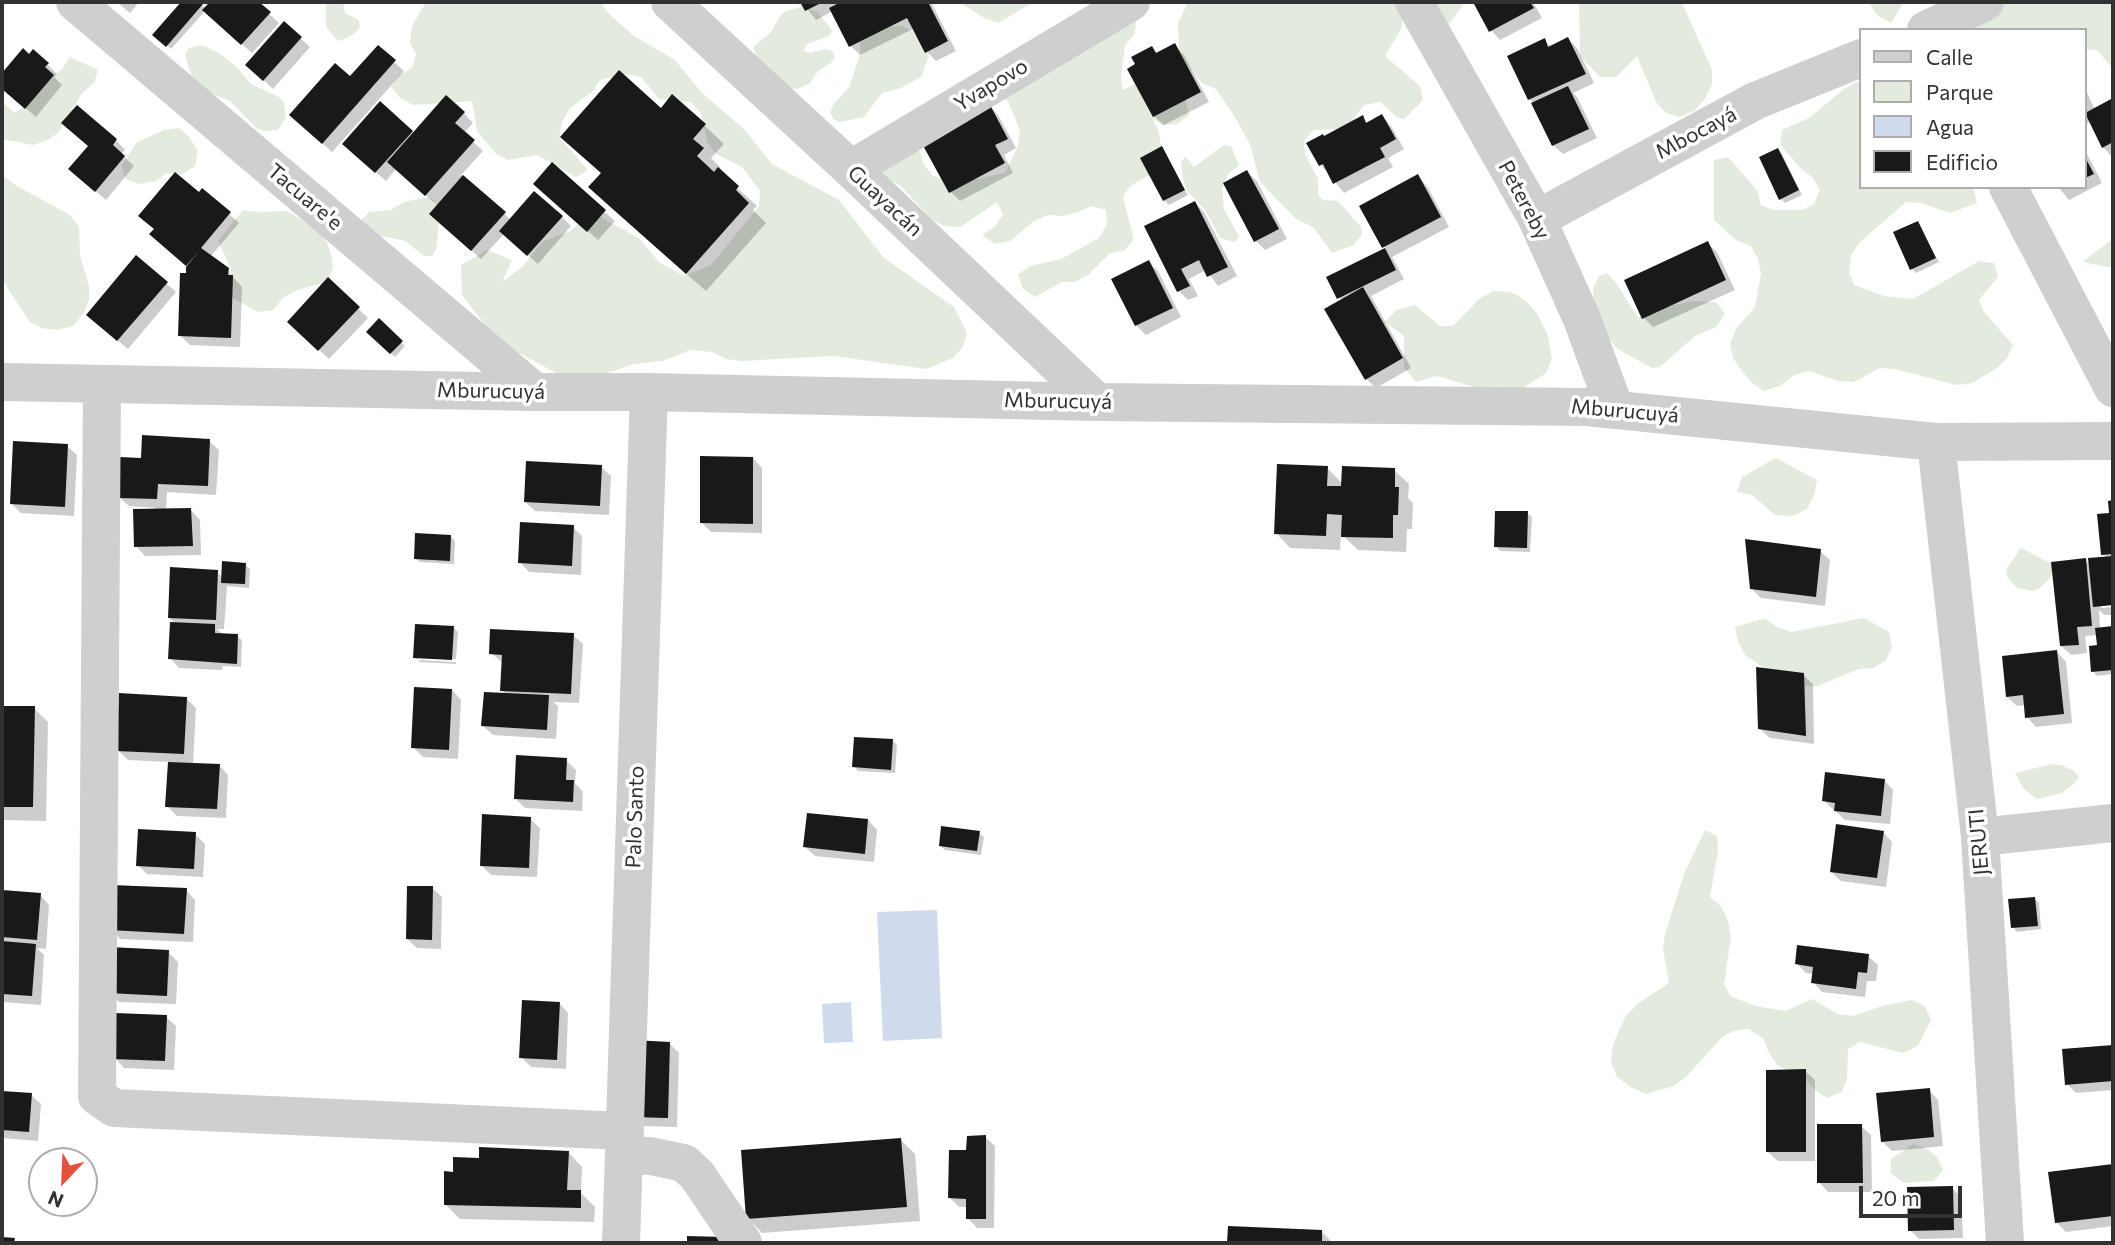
<!DOCTYPE html>
<meta charset="utf-8">
<style>
body{margin:0}
#map{position:relative;width:2115px;height:1245px;overflow:hidden;background:#fff;font-family:Commissioner,sans-serif}
canvas{display:block}
.frame{position:absolute;inset:0;border:4px solid #323232;pointer-events:none}
.legend{position:absolute;left:1859px;top:28px;width:228px;height:161px;box-sizing:border-box;background:#fff;border:2px solid #adadad;margin:0;padding:9px 12px;list-style:none;font-size:21px;color:#323232}
.legend li{display:flex;align-items:center;gap:14px;height:35px}
.legend b{width:35px;border:2px solid #adadad}
.north{position:absolute;left:28px;top:1147px;width:70px;height:70px;box-sizing:border-box;background:#fff;border:2px solid #adadad;border-radius:50%;rotate:203deg;font-size:19px;font-weight:700;line-height:28px;text-align:center;color:#323232}
.north::after{content:'';display:block;margin:auto;width:24px;height:32px;background:#e3503b;clip-path:polygon(50% 0,100% 100%,50% 72%,0 100%)}
.scale{position:absolute;left:1859px;top:1186px;width:103px;height:32px;box-sizing:border-box;border:4px solid #323232;border-top:0;padding-left:9px;font-size:21px;line-height:24px;white-space:nowrap;color:#323232;-webkit-text-stroke:5px #fff;paint-order:stroke}
</style>
<div id="map">
<canvas width="2115" height="1245"></canvas>
<div class="frame"></div>
<ul class="legend">
<li><b style="height:9px;background:#cfcfcf"></b>Calle</li>
<li><b style="height:19px;background:#e3ebde"></b>Parque</li>
<li><b style="height:19px;background:#cfdbed"></b>Agua</li>
<li><b style="height:19px;background:#191919"></b>Edificio</li>
</ul>
<div class="north">N</div>
<div class="scale">20 m</div>
</div>
<script>
const ctx = document.querySelector('canvas').getContext('2d');
ctx.lineJoin = 'round';
function fillPath(path, color) { ctx.fillStyle = color; ctx.fill(path, 'evenodd'); }
const poly = rows => new Path2D(rows.map(r => 'M' + r).join(''));
function trace(path, color, width, dash) { ctx.strokeStyle = color; ctx.lineWidth = width; ctx.lineCap = dash ? 'butt' : 'round'; ctx.setLineDash(dash || []); ctx.stroke(path); }
function label(font, color, halo, rows, align = 'center') {
  ctx.font = font + ' Commissioner,sans-serif'; ctx.lineWidth = 7; ctx.setLineDash([]); ctx.textBaseline = 'middle'; ctx.strokeStyle = halo; ctx.fillStyle = color; for (const [text, x, y, turn = 0] of rows) {
    ctx.save(); ctx.translate(x, y); ctx.rotate((+turn || 0) * Math.PI / 180); ctx.textAlign = isNaN(turn) ? turn : align; if (halo) ctx.strokeText(text, 0, 0); ctx.fillText(text, 0, 0); ctx.restore();
  }
}
fillPath(poly([
 [324,2,343,2,345,13,359,20,360,27,355,33,341,41,335,38,326,26,326,3],
 [426,2,601,2,609,14,634,36,675,60,702,93,745,130,772,164,839,200,884,258,954,307,967,333,963,347,953,358,926,369,834,356,741,361,726,359,712,352,690,350,663,361,633,364,577,384,498,342,462,295,461,265,487,250,512,260,502,282,523,266,542,242,570,231,592,212,640,239,659,262,684,276,711,265,759,206,760,191,742,167,716,154,707,142,701,113,691,102,659,99,641,77,627,74,600,80,592,92,570,108,562,122,559,137,588,170,576,177,537,155,508,160,496,154,477,131,472,101,413,105,400,98,391,87,399,75,412,68,416,55,410,42,412,26],
 [959,2,1034,2,998,23,984,18],
 [1188,2,1401,2,1404,13,1401,29,1385,56,1420,86,1423,100,1404,119,1397,117,1380,102,1364,105,1350,123,1337,129,1313,130,1304,141,1305,154,1318,179,1318,195,1323,200,1338,201,1361,227,1362,234,1354,245,1332,253,1314,228,1295,218,1260,182,1250,144,1233,114,1216,89,1202,83,1179,55,1178,24],
 [1413,2,1465,2,1450,23,1436,24],
 [1579,2,1682,2,1712,70,1712,84,1705,99,1694,111,1679,117,1666,113,1656,102,1637,56,1616,77,1600,77,1580,56],
 [1868,2,1904,2,1891,23,1878,16],
 [1964,2,2113,2,2113,69,2097,50,2085,49,2085,30,1964,30],
 [803,6,818,13,832,30,829,36,807,44,804,51,810,53,825,49,832,51,835,57,831,63,818,71,810,83,797,89,789,88,759,65,753,47,771,32,782,13],
 [1136,20,1135,34,1125,45,1121,76,1123,90,1135,84,1177,91,1186,102,1189,115,1177,124,1162,125,1152,118,1158,129,1163,157,1157,171,1130,186,1123,197,1134,239,1125,250,1110,253,1088,275,1075,282,1062,282,1035,297,1023,289,1018,274,1030,266,1061,259,1099,238,1107,224,1106,210,1092,206,1078,212,1063,216,1048,215,1034,221,1010,241,995,244,982,235,994,227,1003,215,997,202,960,227,944,226,931,219,901,186,887,179,877,167,910,142,920,152,924,165,933,176,946,180,978,179,1005,173,1018,146,1020,130,1008,102,997,89],
 [902,26,914,32,929,56,921,77,901,88,882,93,864,117,840,122,833,119,830,112,833,105,849,87,861,52,860,43,864,28],
 [197,46,204,46,219,53,237,67,251,84,279,97,284,102,286,117,278,130,264,131,256,128,230,101,205,91,193,80,185,55,189,48],
 [70,57,98,70,94,83,82,93,59,132,48,140,33,145,2,139,2,102,15,113,27,105,39,88,62,69],
 [1856,82,1861,82,1861,187,1973,187,1977,203,1950,213,1921,203,1906,202,1860,242,1851,255,1849,272,1854,285,1884,296,1913,299,1979,261,1994,263,1998,277,1979,300,1984,312,2013,345,2007,358,1997,368,1972,383,1956,385,1895,369,1880,368,1854,382,1838,381,1809,371,1794,375,1780,386,1764,391,1751,382,1742,371,1733,358,1730,344,1736,329,1755,307,1761,273,1758,259,1751,246,1736,240,1714,220,1714,160,1728,157,1757,190,1761,205,1773,210,1802,210,1814,204,1820,190,1812,177,1800,168,1780,144,1782,130,1809,118,1844,89],
 [179,128,189,137,198,151,195,166,183,174,167,173,156,181,140,184,125,179,122,165,137,142,164,130],
 [1224,145,1231,146,1239,165,1228,174,1222,188,1224,209,1239,237,1234,242,1220,238,1205,210,1188,192,1183,179,1181,163,1185,156,1194,167],
 [2,175,17,186,70,215,79,227,80,256,89,286,89,300,83,314,73,326,57,330,41,328,29,321,2,279],
 [427,197,434,200,440,213,436,250,432,256,424,256,405,241,353,230,369,212,391,210,404,202],
 [243,210,257,212,287,211,316,229,326,241,331,254,333,268,327,282,297,290,283,298,273,310,258,312,231,297,231,269,218,241],
 [2113,239,2113,268,2082,262],
 [1607,273,1616,283,1638,318,1665,307,1693,301,1716,302,1725,314,1716,327,1695,336,1660,367,1652,368,1616,348,1596,321,1593,289,1599,276],
 [1493,291,1510,292,1517,295,1529,304,1538,315,1548,336,1552,359,1546,373,1505,400,1474,387,1437,376,1416,382,1404,368,1404,336,1385,322,1396,310,1415,305,1440,326,1453,326,1479,299],
 [1776,458,1817,480,1814,495,1807,509,1793,516,1775,515,1752,495,1737,492,1742,477],
 [2021,548,2052,564,2053,572,2050,578,2040,588,2033,591,2017,588,2007,577,2006,570],
 [1765,618,1777,627,1791,632,1864,618,1889,632,1892,647,1886,660,1874,668,1859,669,1817,686,1801,686,1771,673,1745,655,1738,641,1735,627],
 [2052,764,2061,765,2074,771,2079,777,2075,783,2062,793,2037,799,2024,789,2015,773],
 [1705,830,1717,836,1718,851,1710,897,1721,906,1728,921,1731,937,1724,984,1730,996,1756,1006,1785,1011,1812,999,1838,1014,1853,1016,1882,1006,1912,1000,1925,1006,1931,1020,1918,1046,1903,1053,1860,1042,1848,1049,1847,1079,1842,1092,1827,1098,1815,1090,1805,1079,1777,1065,1769,1053,1763,1038,1748,1029,1733,1031,1721,1038,1687,1076,1674,1086,1646,1094,1631,1087,1617,1077,1611,1062,1613,1045,1625,1017,1637,1004,1669,983,1663,949,1665,934,1684,874],
 [1913,1144,1926,1148,1937,1157,1943,1170,1934,1181,1903,1183,1891,1173,1891,1159]
]), '#e3ebde');
fillPath(poly([
 [937,910,942,1038,883,1041,877,912],
 [851,1002,853,1042,824,1043,822,1004]
]), '#cfdbed');
fillPath(poly([
 [117,2,139,2,130,13],
 [184,2,198,2,206,9,208,6,204,2,256,2,279,23,252,53,205,11,171,49,155,34],
 [802,2,931,2,956,51,936,61,927,52,915,28,860,55,851,46,833,11,816,20],
 [1475,2,1533,2,1542,18,1500,40,1491,30],
 [285,24,310,47,273,89,257,74],
 [1568,39,1577,48,1594,83,1573,93,1577,97,1597,138,1563,154,1553,145,1534,104,1529,99,1544,40,1551,47],
 [1174,45,1184,55,1209,102,1164,125,1154,116,1152,48,1158,54],
 [378,47,404,71,332,152,301,124,350,78],
 [23,51,30,56,33,52,48,65,57,74,54,77,62,85,36,117,2,88,2,76],
 [2085,88,2095,110,2113,100,2112,157,2103,147,2090,122,2085,125],
 [673,96,724,144,711,158,721,168,719,171,757,206,753,210,766,223,706,291,609,206,602,174,562,137,661,110],
 [380,104,414,134,464,113,473,123,464,133,483,151,461,175,511,220,562,217,571,226,538,264,504,234,481,259,440,223,438,206,396,169,386,181,354,153],
 [989,105,998,115,1016,148,1004,155,1013,173,960,201,951,192],
 [1382,116,1391,126,1404,149,1388,158,1393,167,1344,193,1321,165,1309,143,1325,138,1362,118,1368,124],
 [116,140,125,150,121,154,134,166,106,200,80,178],
 [1161,149,1188,195,1169,205,1164,200],
 [1778,150,1782,154,1802,195,1785,203,1781,199],
 [2085,150,2102,183,2069,200,2058,187,2085,187],
 [552,165,615,221,598,240,545,193],
 [1247,172,1257,181,1287,239,1265,250,1256,241],
 [1418,177,1427,186,1449,227,1392,257,1404,279,1371,296,1411,368,1376,388,1366,379,1342,301,1328,277,1386,249,1384,246],
 [199,194,229,214,239,223,210,257,227,270,242,287,240,347,190,345,180,335,188,267,161,244],
 [1195,203,1204,212,1237,276,1218,286,1206,270,1189,279,1198,296,1188,300,1179,291,1147,227],
 [1917,223,1939,262,1916,273,1912,269],
 [1707,243,1717,252,1735,290,1653,327,1644,318],
 [1148,262,1158,271,1181,317,1146,335,1136,325],
 [328,280,368,318,329,359,289,322],
 [166,283,176,292,128,349,98,324],
 [379,321,405,346,395,357,368,332],
 [209,441,219,450,216,495,167,492,166,510,191,510,200,520,201,555,145,556,136,546,156,508,129,506,119,497,142,460],
 [67,446,77,455,74,516,21,513,12,504],
 [753,458,762,468,762,533,711,532,701,522],
 [601,467,611,476,609,515,535,511,525,502],
 [1327,468,1343,484,1394,470,1409,484,1408,498,1413,503,1412,529,1407,529,1406,552,1358,550,1341,534,1340,550,1290,548,1276,533],
 [2110,502,2113,502,2113,603,2101,604,2101,608,2113,607,2113,615,2104,615,2099,610,2100,629,2113,628,2113,674,2097,676,2093,671,2099,647,2098,635,2085,636,2087,653,2071,655,2061,646,2085,560,2090,565,2107,558,2103,554,2111,514],
 [1527,513,1532,517,1530,552,1500,551,1496,546],
 [573,527,582,536,581,575,529,572,520,562],
 [451,537,455,541,454,564,420,562,415,558],
 [1820,551,1830,560,1825,606,1761,598,1752,589],
 [245,565,250,569,249,588,227,586,224,629,217,629,224,635,237,636,242,640,241,667,223,666,222,670,179,668,170,658,176,624,169,618,217,572,223,578],
 [454,628,458,632,456,659,417,657,417,660,415,658],
 [573,635,583,644,579,703,553,702,558,706,556,739,493,735,483,726,507,695,502,690,503,663,491,653],
 [2057,652,2066,662,2072,723,2036,727,2027,717,2026,705,2017,706,2007,697],
 [418,660,456,662,456,664,420,662],
 [1803,675,1813,684,1814,744,1770,738,1760,729],
 [452,690,461,700,458,759,423,757,413,747],
 [186,698,196,708,193,764,219,765,228,775,226,818,177,816,167,806,169,762,128,760,118,750],
 [2,707,34,708,48,722,46,821,2,820],
 [893,741,897,745,895,773,858,771,854,766],
 [566,760,576,770,575,783,583,792,582,811,525,808,515,798],
 [1884,780,1893,790,1890,824,1845,820,1824,801],
 [530,819,540,828,537,877,491,875,481,865],
 [868,820,877,830,874,862,815,856,805,847],
 [1883,832,1892,842,1886,887,1841,881,1831,872],
 [979,833,984,837,981,855,945,850,941,846],
 [195,834,205,844,203,877,147,874,138,865],
 [432,888,442,897,441,949,417,948,407,939],
 [186,890,195,900,193,942,120,939,111,929],
 [2,892,40,895,49,905,46,949,37,948,44,955,41,1005,2,1002],
 [2035,899,2039,903,2041,929,2017,932,2013,927],
 [168,952,178,962,176,1004,119,1002,110,992],
 [1868,956,1878,965,1876,981,1867,981,1865,997,1822,992,1813,982,1814,974,1806,973,1797,964],
 [559,1003,568,1013,566,1069,531,1067,521,1057],
 [166,1017,176,1026,174,1070,124,1068,115,1058],
 [669,1043,679,1053,677,1127,642,1126],
 [2113,1046,2113,1090,2076,1093,2067,1084,2064,1051],
 [1805,1071,1815,1080,1815,1161,1778,1161,1768,1152],
 [1929,1090,1938,1100,1943,1146,1892,1151,1883,1142],
 [2,1092,31,1095,41,1104,38,1141,2,1138],
 [1861,1126,1871,1135,1872,1192,1828,1192,1819,1182],
 [985,1137,995,1146,994,1228,977,1228,968,1218,968,1207,959,1207,950,1198,968,1152],
 [901,1140,915,1154,920,1221,762,1233,748,1218],
 [568,1152,582,1167,581,1193,595,1207,594,1222,460,1219,445,1204,454,1174,481,1160],
 [2113,1165,2113,1226,2066,1232,2056,1222,2050,1174],
 [1952,1188,1961,1197,1963,1238,1919,1239,1910,1230],
 [1229,1228,1321,1231,1333,1243,1229,1243]
]), '#0003');
fillPath(poly([
 [181,2,201,2,203,4,166,47,152,35],
 [210,2,259,2,271,12,241,45,202,10],
 [800,2,823,2,805,11],
 [841,2,928,2,948,41,925,53,907,18,849,47,829,8],
 [1473,2,1530,2,1534,8,1489,32],
 [284,21,302,37,263,81,245,65],
 [1568,37,1586,74,1528,100,1507,56,1545,38,1548,47],
 [1175,43,1201,92,1153,117,1127,69,1135,64,1131,57,1152,46,1156,53],
 [378,45,396,60,322,144,289,115,335,63,350,76],
 [23,48,29,54,33,49,49,63,45,67,54,75,25,109,2,89,2,73],
 [619,70,661,108,672,94,706,124,693,139,704,148,697,156,714,172,718,167,739,186,736,190,749,203,686,274,588,187,601,173,560,137],
 [1568,86,1589,129,1552,146,1531,103],
 [446,95,465,112,455,123,475,140,425,196,387,162],
 [2113,98,2113,142,2102,148,2085,113],
 [380,101,413,131,375,173,342,144],
 [989,103,1008,139,995,145,1005,163,949,193,920,140],
 [77,105,117,139,113,145,125,156,95,192,68,169,88,146,61,123],
 [1382,114,1396,139,1380,148,1385,157,1333,184,1323,164,1319,166,1306,143,1323,134,1324,136,1363,115,1366,123],
 [1162,146,1185,190,1163,201,1140,158],
 [1778,148,1799,190,1779,200,1759,157],
 [2085,157,2094,174,2085,178],
 [552,162,606,210,587,232,533,184],
 [1247,170,1279,229,1254,242,1223,183],
 [175,172,199,192,202,188,231,212,201,248,229,268,228,275,233,275,231,338,178,336,180,273,186,273,186,267,199,251,186,266,149,234,154,229,138,216],
 [1418,174,1441,217,1382,248,1359,206],
 [463,175,506,212,471,251,429,214],
 [534,191,563,216,527,256,499,231],
 [1195,201,1228,267,1207,277,1199,260,1181,269,1190,286,1177,292,1144,226],
 [1918,221,1936,258,1910,270,1893,232],
 [1708,241,1726,280,1642,319,1624,280],
 [1385,248,1396,270,1337,299,1326,277],
 [136,255,168,282,117,341,86,315],
 [1149,260,1173,308,1135,326,1111,279],
 [328,277,360,307,318,351,287,322],
 [1363,287,1403,358,1365,380,1324,309],
 [379,318,403,341,390,354,366,332],
 [142,435,210,439,208,486,158,484,157,499,117,498,120,457,141,458],
 [13,441,68,444,65,507,10,504],
 [700,456,753,457,753,524,700,523],
 [526,461,602,465,600,506,524,502],
 [1277,464,1328,466,1327,486,1341,486,1342,466,1395,468,1395,487,1399,487,1398,515,1393,515,1393,538,1341,537,1342,515,1327,514,1326,536,1274,534],
 [2113,500,2113,554,2101,555,2097,514,2109,513,2108,501],
 [191,508,193,546,134,547,133,509],
 [1495,511,1528,511,1527,548,1494,547],
 [520,522,574,525,572,566,518,563],
 [415,533,451,535,450,561,414,559],
 [1745,539,1821,549,1816,597,1750,589],
 [2113,556,2113,605,2093,607,2088,558],
 [2086,558,2092,626,2077,627,2079,645,2060,646,2051,562],
 [222,561,246,563,245,584,221,583],
 [170,567,218,570,216,620,168,618],
 [170,622,215,624,215,633,238,634,237,664,168,659],
 [415,624,454,626,452,660,413,658],
 [2113,626,2113,670,2091,672,2089,646,2097,645,2095,628],
 [490,629,574,633,571,694,500,691,502,655,489,654],
 [2057,650,2064,714,2025,718,2023,695,2006,697,2002,656],
 [1756,667,1804,673,1806,736,1758,729],
 [414,687,452,689,449,750,411,748],
 [484,692,549,695,547,730,481,726],
 [119,693,187,697,184,754,116,751],
 [2,706,35,706,33,807,2,807],
 [854,737,893,739,891,770,852,767],
 [516,755,567,758,566,780,574,780,573,802,514,799],
 [168,762,220,764,217,809,165,807],
 [1825,772,1885,779,1881,816,1834,811,1835,803,1822,801],
 [807,813,868,819,865,854,803,847],
 [482,814,531,817,529,868,480,866],
 [1836,824,1884,831,1877,878,1830,872],
 [941,826,980,831,977,851,939,846],
 [138,829,196,832,194,869,136,866],
 [111,885,187,888,184,934,109,930],
 [407,886,433,886,432,940,406,939],
 [2,890,41,893,37,940,2,937],
 [2035,897,2038,926,2011,928,2008,899],
 [2,941,36,944,32,996,2,994],
 [1797,945,1869,954,1867,973,1858,972,1856,989,1811,983,1813,967,1795,964],
 [110,947,169,950,167,996,108,993],
 [522,1000,560,1002,557,1060,519,1058],
 [115,1013,167,1015,165,1061,113,1059],
 [633,1040,670,1042,668,1118,630,1117],
 [2113,1045,2113,1081,2065,1085,2062,1049],
 [1806,1069,1806,1152,1766,1152,1766,1070],
 [1930,1088,1934,1137,1881,1142,1876,1093],
 [2,1091,32,1093,29,1132,2,1130],
 [1817,1124,1862,1124,1863,1183,1817,1183],
 [986,1135,986,1219,966,1219,966,1199,948,1198,949,1150,966,1150,967,1136],
 [901,1138,907,1207,746,1219,741,1150],
 [479,1147,569,1151,567,1190,581,1190,581,1208,444,1205,444,1171,453,1172,453,1157,479,1158],
 [2113,1164,2113,1216,2055,1223,2048,1172],
 [1953,1186,1954,1230,1908,1231,1907,1187],
 [1228,1226,1322,1230,1322,1243,1227,1243],
 [687,1236,724,1237,724,1243,687,1243],
 [2,1237,15,1238,14,1243,2,1243]
]), '#191919');
trace(poly([
 [75,2,535,392],
 [670,2,851,169,1097,402],
 [1414,2,1537,219,1582,319,1615,409],
 [1926,30,1985,2],
 [851,169,1131,2],
 [2008,187,2113,388],
 [1537,219,1755,101,1861,58],
 [2,382,535,392,649,392,1097,402,1587,407,1936,442,2113,441],
 [102,384,97,1096,114,1108,625,1131],
 [1936,442,1980,837,2005,1243],
 [1980,837,2113,823],
 [624,1155,650,1156,684,1163,697,1175,743,1243],
 [621,1243,649,392]
]), '#cfcfcf', 38);
label('21px', '#323232', '#fff', [
 ["Yvapovo",991,85,-31],
 ["Mbocayá",1696,133,-28],
 ["Tacuare'e",305,197,40],
 ["Petereby",1524,200,62],
 ["Guayacán",885,201,43],
 ["Mburucuyá",491,391,1],
 ["Mburucuyá",1058,401,1],
 ["Mburucuyá",1625,411,5],
 ["Palo Santo",635,817,-88],
 ["JERUTI",1979,842,-95]
]);
</script>
